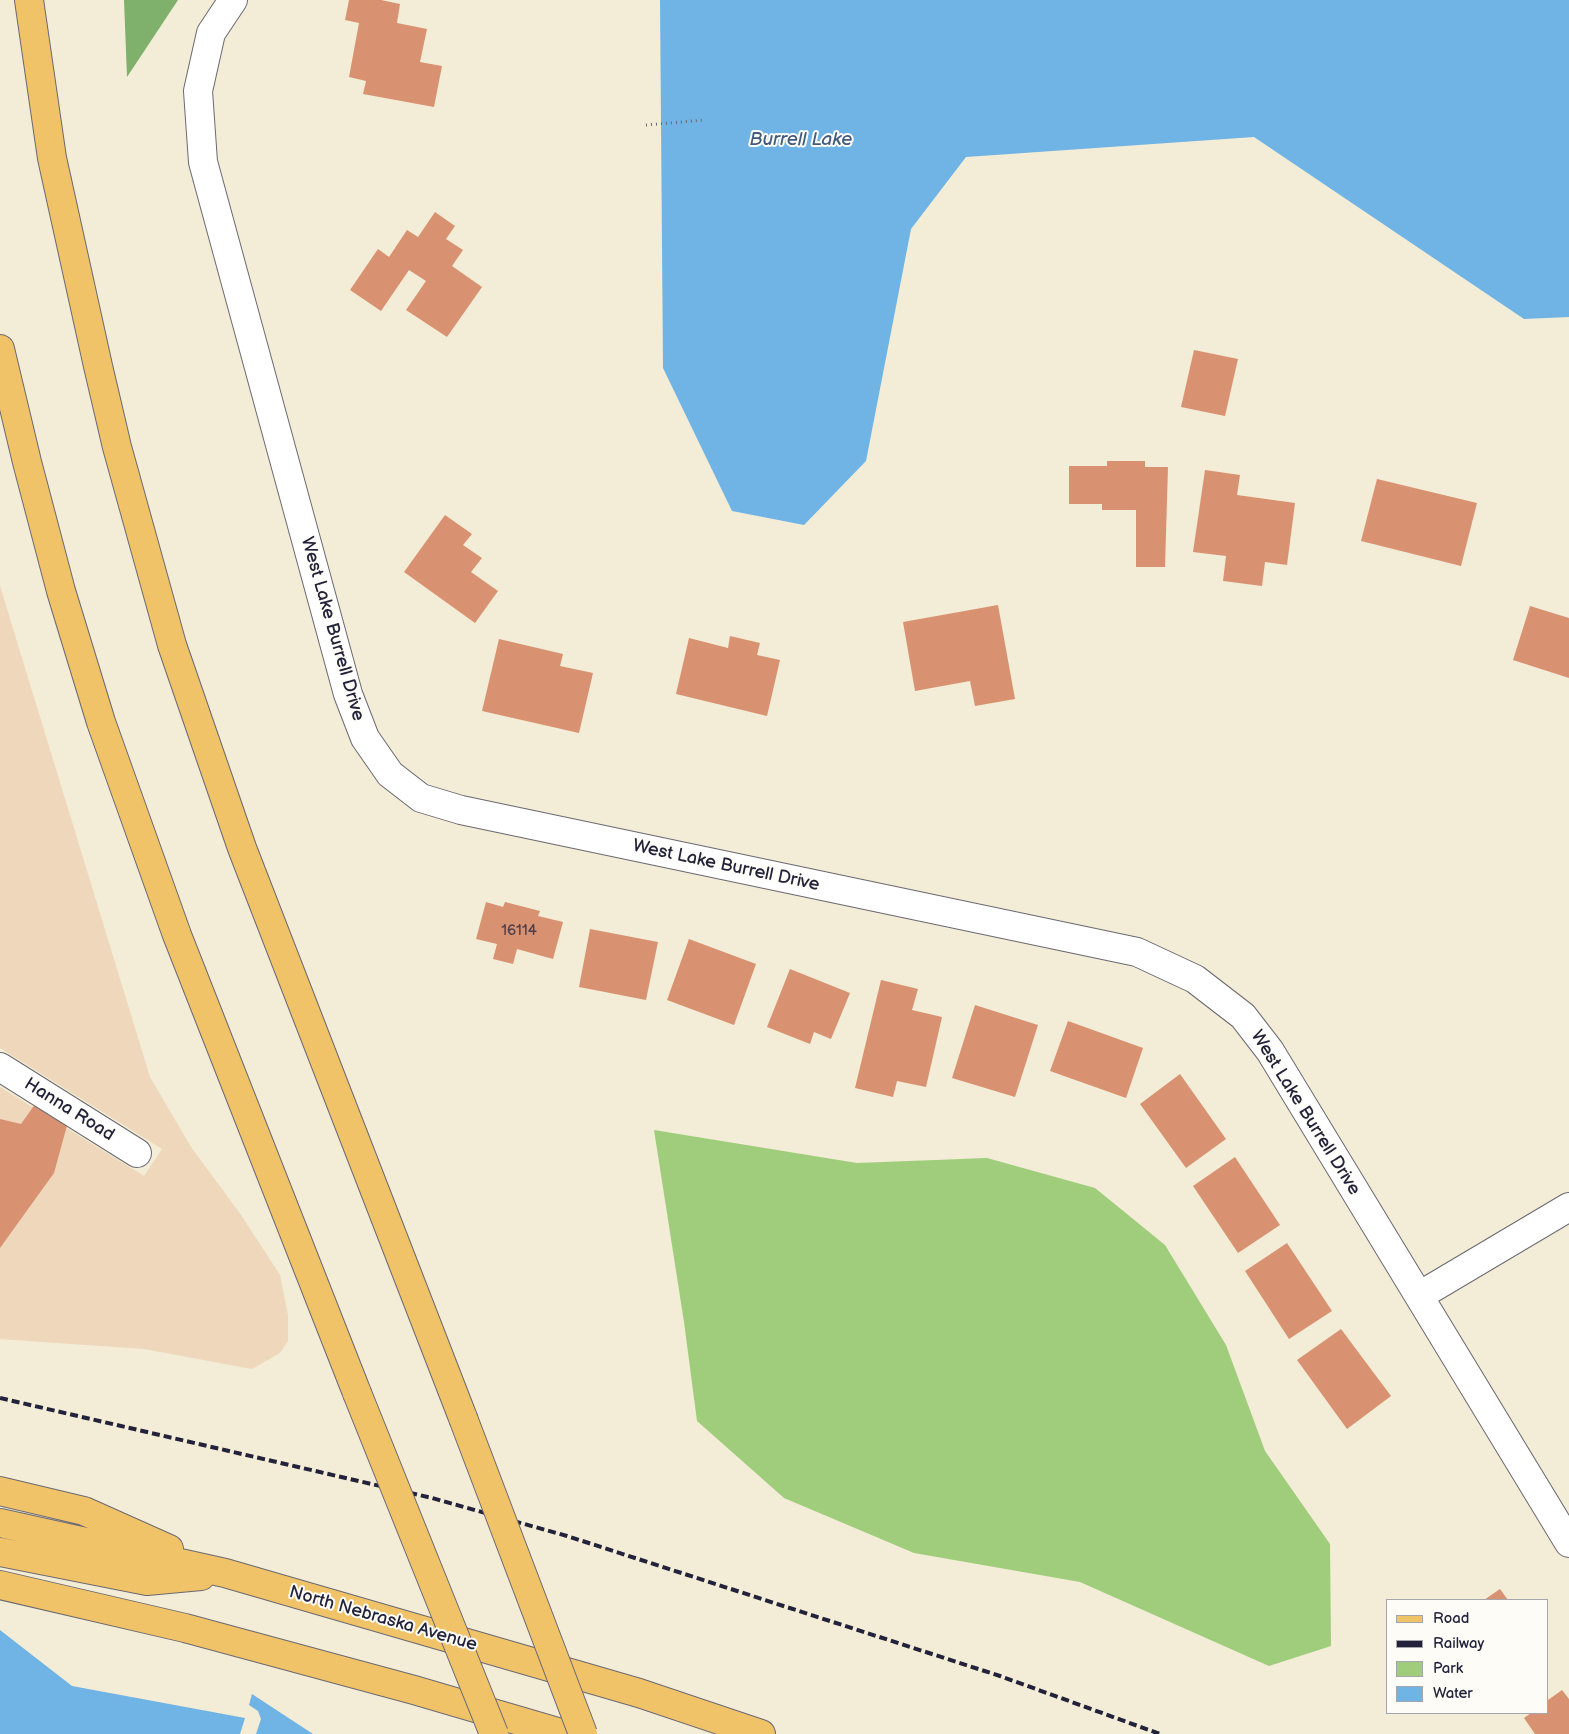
<!DOCTYPE html>
<style>
body{margin:0}
#map{position:relative;width:1569px;height:1734px;overflow:hidden;background:#f3ecd6;font-family:"Balsamiq Sans",sans-serif}
canvas{display:block}
.legend{position:absolute;left:1386px;top:1599px;width:162px;height:115px;box-sizing:border-box;background:#fdfcf7;border:1px solid #a5a5ac;margin:0;padding:6px 9px;list-style:none;font-size:15px;color:#22223b}
.legend li{display:flex;align-items:center;gap:10px;height:25px}
.legend b{width:25px;border:1px solid #a5a5ac}
</style>
<div id="map">
<canvas width="1569" height="1734"></canvas>
<ul class="legend">
<li><b style="height:6px;background:#f1c369"></b>Road</li>
<li><b style="height:6px;background:#22223b"></b>Railway</li>
<li><b style="height:14px;background:#9fcd7c"></b>Park</li>
<li><b style="height:14px;background:#6fb4e5"></b>Water</li>
</ul>
</div>
<script>
const ctx = document.querySelector('canvas').getContext('2d');
ctx.lineJoin = 'round';
function fillPath(path, color) { ctx.fillStyle = color; ctx.fill(path, 'evenodd'); }
const poly = rows => new Path2D(rows.map(r => 'M' + r).join(''));
function trace(path, color, width, dash) { ctx.strokeStyle = color; ctx.lineWidth = width; ctx.lineCap = dash ? 'butt' : 'round'; ctx.setLineDash(dash || []); ctx.stroke(path); }
function label(font, color, halo, rows, align = 'center') {
  ctx.font = font + ' "Balsamiq Sans",sans-serif'; ctx.lineWidth = 4; ctx.setLineDash([]); ctx.textBaseline = 'middle'; ctx.strokeStyle = halo; ctx.fillStyle = color; for (const [text, x, y, turn = 0] of rows) {
    ctx.save(); ctx.translate(x, y); ctx.rotate((+turn || 0) * Math.PI / 180); ctx.textAlign = isNaN(turn) ? turn : align; if (halo) ctx.strokeText(text, 0, 0); ctx.fillText(text, 0, 0); ctx.restore();
  }
}
fillPath(poly([
 [0,586,150,1077,191,1147,241,1215,280,1275,288,1315,288,1341,280,1353,252,1369,144,1349,0,1339,0,1087,144,1176,162,1149,0,1048]
]), '#eed7bb');
fillPath(poly([
 [654,1130,857,1163,987,1158,1095,1188,1165,1245,1226,1345,1265,1451,1330,1544,1331,1646,1269,1666,1080,1582,914,1553,784,1498,697,1421,684,1322]
]), '#9fcd7c');
fillPath(poly([
 [124,0,178,0,127,77]
]), '#7fb06c');
fillPath(poly([
 [660,0,1569,0,1569,317,1524,319,1254,137,966,157,911,229,866,461,804,525,732,511,663,368],
 [0,1630,72,1686,245,1718,240,1734,0,1734],
 [252,1694,313,1734,256,1734,261,1719,258,1711,249,1705]
]), '#6fb4e5');
fillPath(poly([
 [349,0,381,0,400,4,397,23,427,29,420,62,442,66,434,107,363,94,366,81,349,77,359,23,345,20],
 [435,212,455,226,446,239,463,250,452,266,482,287,447,337,406,310,426,281,409,270,381,311,350,290,378,249,389,257,407,230,418,237],
 [1194,350,1238,359,1225,416,1181,407],
 [1107,461,1145,461,1145,467,1168,467,1165,567,1136,567,1136,510,1102,510,1102,504,1069,504,1069,466,1107,466],
 [1205,470,1240,475,1237,495,1295,503,1287,565,1265,562,1262,586,1223,581,1226,556,1193,552],
 [1377,479,1477,503,1461,566,1361,541],
 [445,515,472,534,463,545,482,558,471,572,498,591,475,623,404,572],
 [998,605,1015,699,975,706,970,681,915,691,903,622],
 [1530,606,1569,618,1569,678,1513,660],
 [730,636,760,643,757,655,780,660,767,716,676,694,689,638,728,648],
 [499,639,563,654,560,666,593,673,579,733,482,711],
 [486,902,503,907,505,902,540,911,538,916,563,922,553,959,517,949,513,964,493,959,497,944,476,939],
 [590,929,658,942,646,1000,579,987],
 [689,939,756,964,734,1025,667,1000],
 [790,969,850,993,831,1039,814,1032,810,1044,767,1027],
 [881,980,918,989,912,1010,942,1017,926,1087,897,1081,893,1097,855,1088],
 [975,1005,1038,1025,1015,1097,952,1078],
 [1068,1021,1143,1048,1126,1098,1050,1071],
 [1180,1074,1226,1139,1186,1168,1140,1104],
 [38,1100,68,1122,54,1173,0,1248,0,1119,21,1124],
 [1235,1157,1280,1225,1238,1253,1193,1186],
 [1287,1243,1332,1311,1289,1339,1245,1271],
 [1341,1329,1391,1396,1347,1429,1297,1360],
 [1500,1589,1508,1600,1484,1600],
 [1562,1690,1569,1699,1569,1734,1535,1734,1524,1718,1531,1713,1548,1713,1548,1700]
]), '#d99271');
const street = poly([
 [233,0,211,33,198,91,203,162,348,694,365,738,390,774,421,798,461,810,1137,952,1195,979,1243,1016,1270,1051,1569,1543],
 [0,1067,137,1153],
 [1419,1296,1569,1207]
]);
const primary = poly([
 [0,1491,84,1511,169,1549],
 [0,1523,225,1573,639,1693,761,1734],
 [0,1552,147,1581,201,1576],
 [0,1585,185,1628,414,1690,564,1734]
]);
const highway = poly([
 [29,0,52,158,98,366,117,447,172,645,242,848,463,1418],
 [0,349,27,462,61,591,101,722,177,935,357,1393]
]);
trace(street, '#6b6971', 30);
trace(primary, '#6b6971', 30);
trace(highway, '#6b6971', 30);
trace(poly([
 [646,125,704,120]
]), '#6b6971', 3, [1, 4]);
trace(street, '#fff', 28);
trace(primary, '#f1c369', 28);
trace(highway, '#f1c369', 28);
trace(poly([
 [0,1398,432,1498,567,1536,1000,1676,1160,1734]
]), '#22223b', 4, [8, 4]);
const highwayBridge = poly([
 [357,1393,494,1734],
 [463,1418,583,1734]
]);
trace(highwayBridge, '#6b6971', 30, []);
trace(highwayBridge, '#f1c369', 28);
label('15px', '#503e48', null, [
 ["16114",519,931]
]);
label('18px', '#22223b', '#fdfcf7', [
 ["West Lake Burrell Drive",332,629,74],
 ["West Lake Burrell Drive",726,866,12],
 ["Hanna Road",69,1110,32],
 ["West Lake Burrell Drive",1305,1113,58],
 ["North Nebraska Avenue",383,1619,16]
]);
label('italic 19px', '#415c7f', '#fdfcf7', [
 ["Burrell Lake",801,140]
]);
</script>
